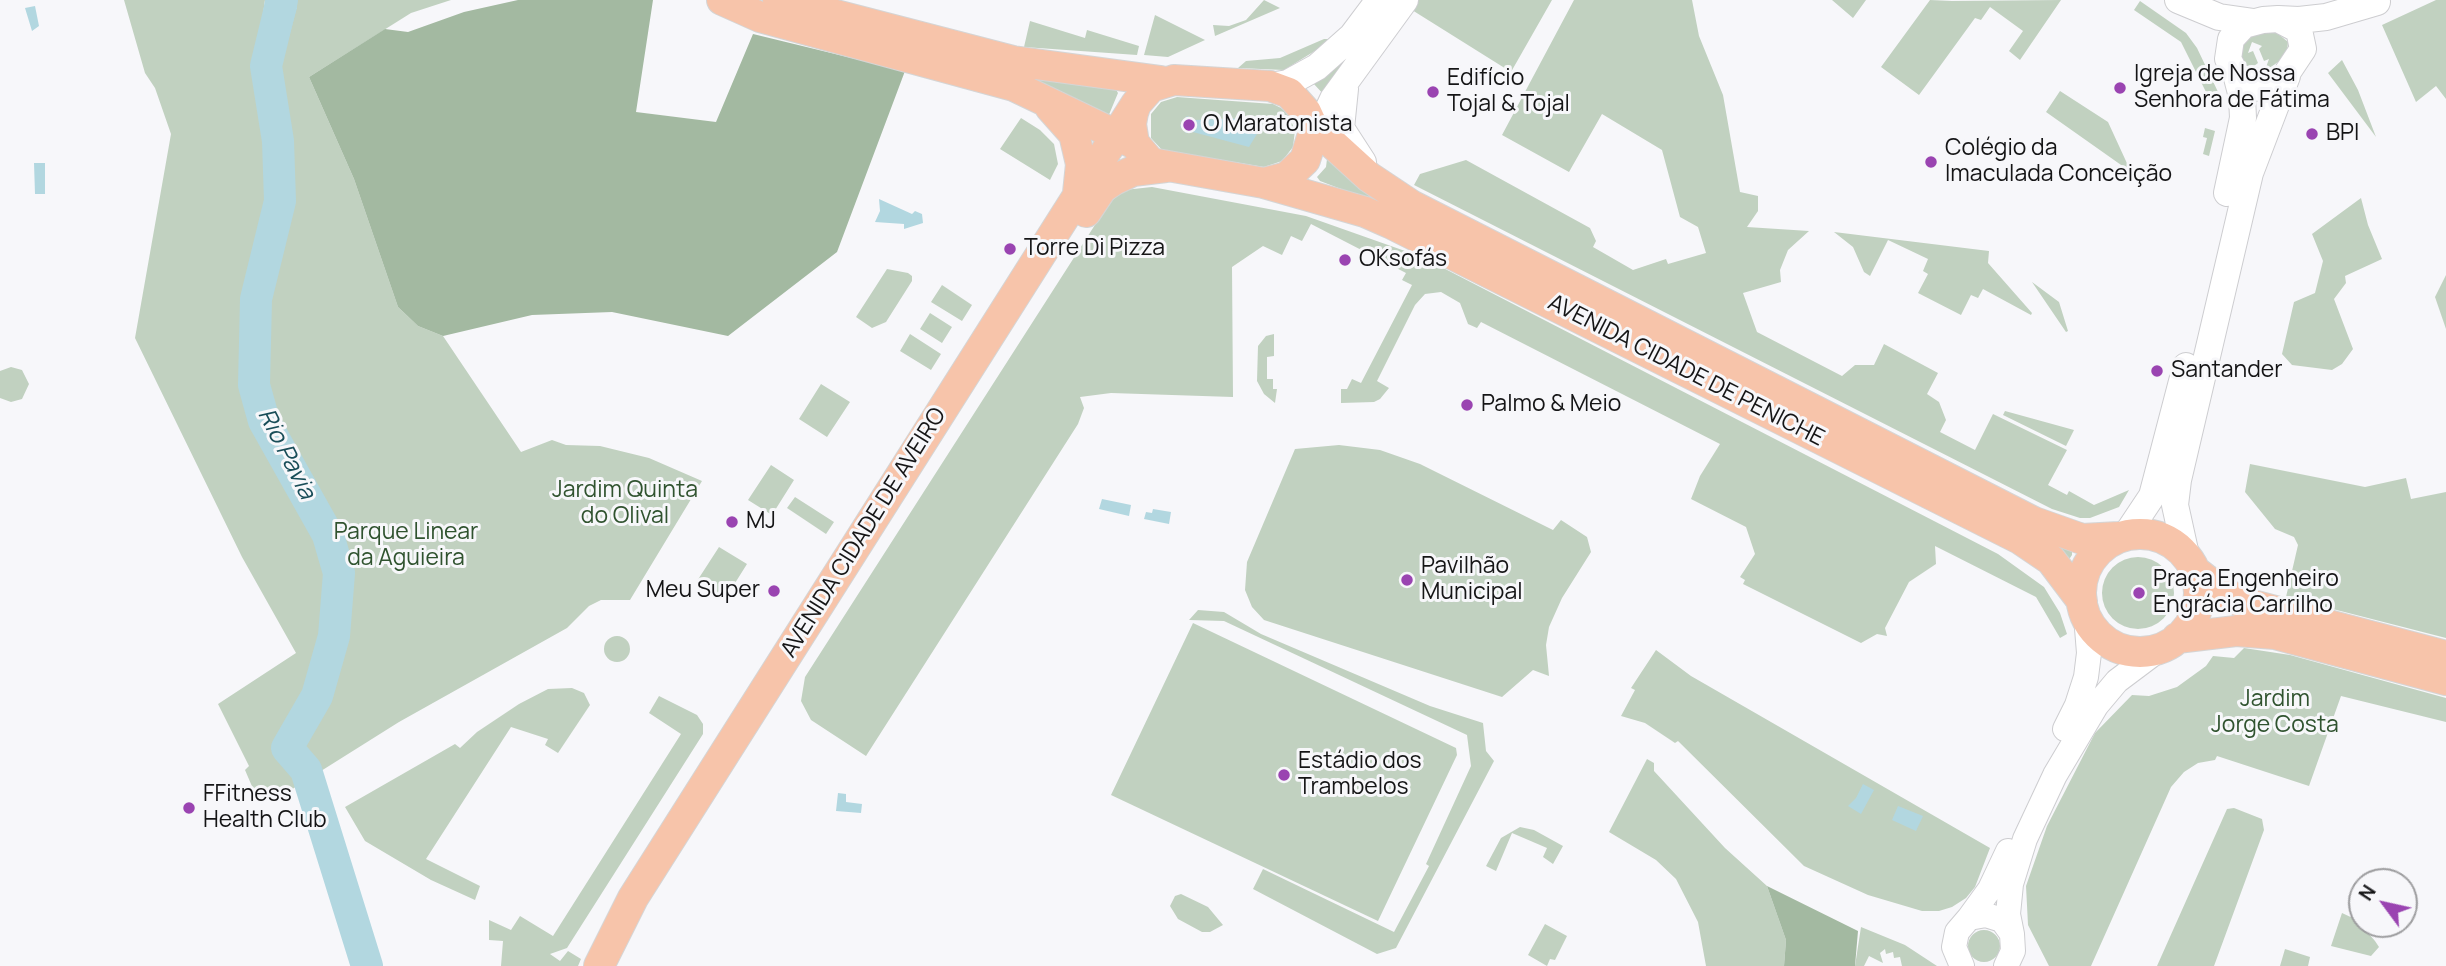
<!DOCTYPE html>
<meta charset="utf-8">
<style>
body{margin:0}
#map{position:relative;width:2446px;height:966px;overflow:hidden;background:#f7f7fa;font-family:Manrope,sans-serif}
canvas{display:block}
.north{position:absolute;left:2348px;top:868px;width:70px;height:70px;box-sizing:border-box;background:#f7f7fa;border:2px solid #9d9d9f;border-radius:50%;rotate:303deg;font-size:19px;font-weight:700;line-height:28px;text-align:center;color:#151516}
.north::after{content:'';display:block;margin:auto;width:24px;height:32px;background:#9a44b1;clip-path:polygon(50% 0,100% 100%,50% 72%,0 100%)}
</style>
<div id="map">
<canvas width="2446" height="966"></canvas>
<div class="north">N</div>
</div>
<script>
const ctx = document.querySelector('canvas').getContext('2d');
ctx.lineJoin = 'round';
function fillPath(path, color) { ctx.fillStyle = color; ctx.fill(path, 'evenodd'); }
const poly = rows => new Path2D(rows.map(r => 'M' + r).join(''));
function trace(path, color, width, dash) { ctx.strokeStyle = color; ctx.lineWidth = width; ctx.lineCap = dash ? 'butt' : 'round'; ctx.setLineDash(dash || []); ctx.stroke(path); }
function label(font, color, halo, rows, align = 'center') {
  ctx.font = font + ' Manrope,sans-serif'; ctx.lineWidth = 6; ctx.setLineDash([]); ctx.textBaseline = 'middle'; ctx.strokeStyle = halo; ctx.fillStyle = color; for (const [text, x, y, turn = 0] of rows) {
    ctx.save(); ctx.translate(x, y); ctx.rotate((+turn || 0) * Math.PI / 180); ctx.textAlign = isNaN(turn) ? turn : align; if (halo) ctx.strokeText(text, 0, 0); ctx.fillText(text, 0, 0); ctx.restore();
  }
}
fillPath(poly([
 [124,0,265,0,258,50,297,8,297,0,451,0,411,13,309,77,354,179,398,307,418,326,443,336,521,452,552,440,566,445,600,446,649,458,702,481,630,600,601,600,589,606,567,628,399,722,278,798,263,796,254,791,245,770,249,766,218,704,296,653,242,557,135,338,171,134,155,88,145,73],
 [1264,0,1280,8,1215,36,1213,25,1229,26,1246,20],
 [1419,0,1552,0,1511,72,1412,10],
 [1574,0,1692,0,1699,36,1723,95,1740,192,1758,196,1758,211,1747,227,1809,231,1788,250,1780,270,1781,282,1743,293,1757,332,1842,376,1855,365,1874,365,1884,344,1938,373,1927,394,1939,402,1946,420,1940,432,1975,450,1993,414,2067,450,2048,485,2067,495,2069,491,2094,505,2129,490,2119,507,2090,518,2080,518,2052,509,1414,185,1420,174,1466,160,1590,228,1596,241,1593,247,1633,270,1666,259,1668,264,1706,253,1698,227,1680,217,1662,150,1602,114,1569,172,1502,135],
 [1832,0,1866,0,1853,18],
 [1930,0,1952,1,2061,0,2020,60,2009,51,2023,31,1990,7,1981,20,1975,18,1919,95,1881,67],
 [2436,0,2446,0,2446,99,2436,86,2416,102,2382,25],
 [2140,1,2186,33,2197,48,2219,94,2209,98,2181,42,2134,10],
 [1155,15,1205,40,1168,57,1144,55],
 [1030,21,1085,38,1087,30,1139,46,1137,55,1024,47],
 [2276,32,2288,42,2287,52,2282,59,2263,73,2244,66,2239,48,2254,34],
 [2252,42,2262,46,2259,49,2264,61,2269,59,2265,70,2254,66,2258,63,2253,51,2248,53],
 [1324,39,1328,39,1318,49,1284,70,1238,68,1246,61,1280,58],
 [1345,57,1348,64,1325,96,1313,83],
 [2342,60,2358,90,2376,137,2328,73],
 [1013,69,1115,88,1118,93,1108,117],
 [2060,91,2108,122,2131,172,2046,112],
 [1177,97,1273,104,1281,108,1288,114,1295,130,1293,147,1282,161,1264,167,1162,150,1151,138,1151,114,1161,102],
 [1021,118,1040,130,1054,144,1058,164,1050,180,1000,149],
 [2205,128,2215,131,2209,156,2203,154,2207,138,2203,137],
 [1327,159,2072,549,2072,555,2068,561,1375,202,1320,181,1317,177,1326,167],
 [1152,187,1306,216,1422,257,1998,554,2044,587,2060,613,2067,634,2060,638,2036,597,1935,546,1936,564,1909,582,1885,628,1887,636,1877,634,1861,643,1743,584,1745,580,1740,577,1755,554,1746,527,1691,499,1700,476,1720,444,1481,322,1477,328,1468,324,1460,303,1441,292,1425,294,1415,305,1377,381,1389,388,1380,399,1374,402,1341,403,1341,389,1347,389,1352,379,1361,383,1412,285,1402,280,1406,273,1311,224,1302,241,1291,236,1282,255,1263,246,1232,267,1233,397,1111,393,1080,397,1084,408,1078,424,866,756,811,720,801,701,805,677,1109,203,1124,190],
 [2361,198,2368,225,2382,259,2345,276,2346,283,2334,299,2353,349,2342,364,2332,370,2292,365,2282,354,2294,302,2315,293,2323,261,2312,234],
 [1834,232,1989,251,1988,263,2032,313,2031,315,1983,289,1978,298,1971,295,1961,315,1918,293,1928,274,1923,271,1928,259,1888,240,1870,276,1864,272,1853,247],
 [887,269,908,273,912,276,912,281,886,322,872,328,856,317],
 [2446,275,2446,329,2435,297],
 [2032,282,2059,302,2068,331,2066,332],
 [942,285,972,305,962,321,931,302],
 [930,313,952,327,942,343,920,329],
 [910,334,941,354,931,370,900,351],
 [1274,334,1274,356,1267,357,1267,379,1273,379,1273,389,1277,389,1275,403,1264,394,1257,381,1258,346,1266,336],
 [11,367,22,370,29,384,22,399,11,402,0,398,0,371],
 [821,384,850,402,827,437,799,419],
 [2005,411,2074,430,2066,446,2003,415],
 [1339,445,1380,450,1420,464,1553,530,1561,520,1587,537,1591,552,1562,598,1549,627,1546,645,1549,676,1533,670,1502,697,1264,620,1252,607,1245,590,1247,562,1295,449],
 [2250,464,2365,487,2406,478,2411,499,2446,492,2446,638,2286,597,2298,545,2294,537,2275,529,2245,492],
 [771,465,794,480,772,515,748,500],
 [795,497,834,522,826,534,787,508],
 [719,547,747,564,725,599,697,581],
 '2102 593a36 36 0 1 1 72 0a36 36 0 1 1-72 0Z',
 [1198,610,1224,612,1261,634,1430,706,1483,723,1486,751,1494,761,1396,948,1377,954,1253,889,1263,869,1394,932,1429,866,1426,864,1471,766,1467,735,1224,621,1189,620],
 [1193,623,1456,748,1457,755,1378,921,1111,795],
 '604 649a13 13 0 1 1 26 0a13 13 0 1 1-26 0Z',
 [2244,648,2290,655,2446,698,2446,722,2341,696,2309,786,2217,756,2215,760,2198,763,2184,772,2171,787,2091,966,2049,966,2028,925,2026,886,2047,826,2095,733,2132,695,2149,696,2177,687,2206,666,2213,656,2234,658],
 [1656,650,1691,676,1990,848,1975,887,1966,898,1952,907,1939,911,1922,911,1868,895,1804,866,1678,741,1675,743,1645,723,1621,716,1635,690,1631,688],
 [572,688,584,693,590,705,558,753,545,745,548,739,511,727,426,859,480,886,475,900,431,880,365,841,345,807,455,744,460,748,477,732,519,704,548,689],
 [659,696,697,715,703,724,703,734,567,948,550,954,560,961,568,951,581,959,578,966,501,966,503,941,489,940,489,920,511,930,520,916,553,936,681,734,649,713],
 [1647,759,1654,763,1654,771,1725,848,1767,886,1786,940,1784,966,1706,966,1698,922,1676,879,1656,860,1609,832],
 [2234,808,2262,819,2264,830,2214,966,2157,966,2227,809],
 [1520,827,1534,830,1563,846,1553,864,1543,857,1547,848,1512,833,1496,871,1486,866,1501,838],
 [1181,894,1208,907,1223,925,1210,932,1202,932,1178,919,1170,906,1175,896],
 [2342,913,2357,920,2375,941,2379,947,2371,956,2331,946],
 [1545,924,1567,936,1555,960,1550,959,1547,966,1528,955],
 [1861,927,1905,945,1937,966,1902,966,1900,957,1894,958,1893,952,1886,954,1885,949,1880,953,1883,963,1869,956,1864,966,1855,966],
 '1968 946a16 16 0 1 1 32 0a16 16 0 1 1-32 0Z',
 [2285,949,2310,957,2308,966,2280,966]
]), '#c1d1c0');
fillPath(poly([
 [518,0,653,0,636,112,716,122,753,34,905,71,837,252,728,336,612,312,532,315,443,336,418,326,398,307,354,179,309,77,385,29,408,32,464,12],
 [1767,886,1858,931,1855,966,1784,966,1786,940]
]), '#a3b9a1');
fillPath(poly([
 [265,0,297,0,297,8,287,44,257,51],
 [35,6,39,26,32,31,25,8],
 [1187,116,1195,120,1252,118,1257,134,1249,147,1193,132,1186,133,1180,126],
 [34,163,45,163,45,194,35,194],
 [879,199,912,214,915,211,922,214,923,223,904,229,904,224,875,222,880,211],
 [1102,499,1131,505,1129,516,1099,509],
 [1153,509,1171,512,1169,524,1144,519,1146,512,1152,513],
 [1863,784,1874,790,1861,814,1848,806,1856,798],
 [838,793,846,794,846,802,862,804,861,813,836,811],
 [1898,806,1923,816,1916,831,1892,820]
]), '#b2d7e0');
trace(poly([
 [282,0,266,66,278,141,280,201,256,299,254,385,264,421,328,535,339,573,334,636,317,696,287,748,306,770,367,966]
]), '#b2d7e0', 32);
const tertiary = poly([
 [2065,729,2077,705,2086,677,2089,653,2086,616],
 [1969,918,1990,889,2008,851],
 [2012,934,2008,914,2011,884,2025,839,2055,775,2096,706,2117,681,2161,648],
 [1962,966,1954,947,1957,932,1969,918,1986,915,2002,920,2012,934,2013,951,2006,966]
]);
const secondary = poly([
 [2178,0,2219,17,2254,22],
 [2278,19,2299,30,2303,49,2281,82,2262,88,2252,87,2236,74,2228,59,2231,39,2244,25,2263,20,2278,19,2299,20,2326,17,2377,2],
 [1270,86,1288,83,1317,67,1352,36,1379,0],
 [1345,89,1341,128,1363,162],
 [1310,148,1333,99,1405,0],
 [2227,193,2243,118,2242,97,2236,74],
 [2126,535,2152,496,2186,366],
 [2186,555,2175,505,2178,480,2250,173,2287,76]
]);
const primary = poly([
 [722,0,760,17,1014,86,1133,143],
 [778,0,1013,61,1161,81],
 [1174,80,1270,86,1289,93,1306,112,1312,125,1313,134,1305,160,1287,177,1264,183,1151,163,1134,143,1131,124,1133,113,1136,104,1151,87,1174,80],
 [1050,107,1074,134,1081,164,1078,193],
 [1312,125,1369,177,1411,205,2034,522,2082,539,2119,537],
 [1264,183,1365,212,1390,223,2020,539,2051,560,2082,601],
 [1086,212,1102,188,1114,180,1133,171,1166,167],
 '2081 593a59 59 0 1 1 118 0a59 59 0 1 1-118 0Z',
 [2195,571,2217,588,2241,602,2446,656],
 [2177,638,2236,631,2275,634,2446,680],
 [599,966,633,898,1136,104]
]);
trace(tertiary, '#cdcdd0', 26);
trace(secondary, '#cdcdd0', 28);
trace(primary, '#d5d5d5', 32);
trace(tertiary, '#fff', 24);
trace(secondary, '#fff', 26);
trace(primary, '#f7c4aa', 30);
for (const [x, y, r, color] of [
 [2120,88,7,"#9a44b1"],
 [1433,92,7,"#9a44b1"],
 [1189,125,7,"#9a44b1"],
 [2312,134,7,"#9a44b1"],
 [1931,162,7,"#9a44b1"],
 [1010,249,7,"#9a44b1"],
 [1345,260,7,"#9a44b1"],
 [2157,371,7,"#9a44b1"],
 [1467,405,7,"#9a44b1"],
 [732,522,7,"#9a44b1"],
 [1407,580,7,"#9a44b1"],
 [774,591,7,"#9a44b1"],
 [2139,593,7,"#9a44b1"],
 [1284,775,7,"#9a44b1"],
 [189,808,7,"#9a44b1"]
]) { const dot = new Path2D(); dot.arc(x, y, r, 0, 2 * Math.PI); ctx.fillStyle = color; ctx.fill(dot); trace(dot, '#f7f7fa', 2.5); }
label('23px', '#151516', '#f7f7fa', [
 ["Igreja de Nossa",2134,75],
 ["Senhora de Fátima",2134,101],
 ["Edifício",1447,79],
 ["Tojal & Tojal",1447,105],
 ["O Maratonista",1203,125],
 ["BPI",2326,134],
 ["Colégio da",1945,149],
 ["Imaculada Conceição",1945,175],
 ["Torre Di Pizza",1024,249],
 ["OKsofás",1359,260],
 ["Santander",2171,371],
 ["Palmo & Meio",1481,405],
 ["MJ",746,522],
 ["Pavilhão",1421,567],
 ["Municipal",1421,593],
 ["Praça Engenheiro",2153,580],
 ["Engrácia Carrilho",2153,606],
 ["Meu Super",760,591,"right"],
 ["Estádio dos",1298,762],
 ["Trambelos",1298,788],
 ["FFitness",203,795],
 ["Health Club",203,821]
], 'left');
label('23px', '#151516', '#f7f7fa', [
 ["AVENIDA CIDADE DE PENICHE",1686,371,27],
 ["AVENIDA CIDADE DE AVEIRO",864,533,-58]
]);
label('23px', '#30532f', '#f7f7fa', [
 ["Jardim Quinta",625,491],
 ["do Olival",625,517],
 ["Parque Linear",406,533],
 ["da Aguieira",406,559],
 ["Jardim",2275,700],
 ["Jorge Costa",2275,726]
]);
label('italic 24px', '#194d58', '#f7f7fa', [
 ["Rio Pavia",286,454,63]
]);
</script>
